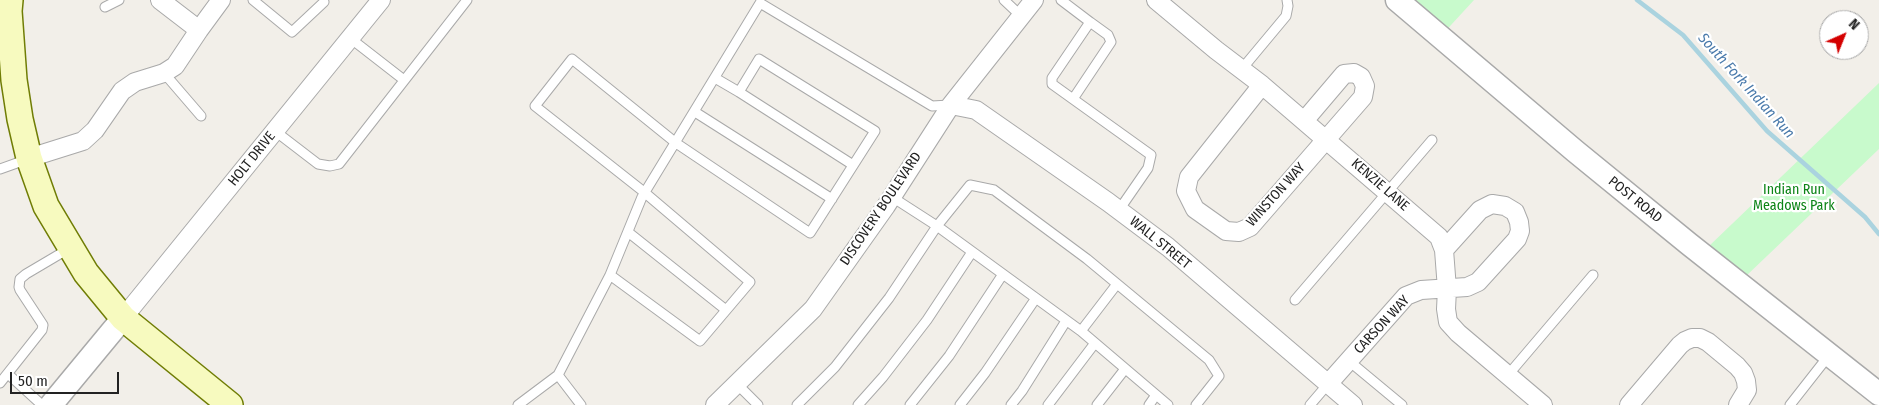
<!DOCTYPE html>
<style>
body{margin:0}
#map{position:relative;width:1879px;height:405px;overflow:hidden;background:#f2efe9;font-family:"Fira Sans Condensed",sans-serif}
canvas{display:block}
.north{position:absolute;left:1819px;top:10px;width:50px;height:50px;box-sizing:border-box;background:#fff;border:1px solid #a7a7a7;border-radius:50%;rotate:44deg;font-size:14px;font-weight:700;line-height:20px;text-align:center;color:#222}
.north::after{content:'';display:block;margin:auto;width:18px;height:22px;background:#d40000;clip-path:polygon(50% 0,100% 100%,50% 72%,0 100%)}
.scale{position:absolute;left:10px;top:372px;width:109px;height:22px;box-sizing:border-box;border:2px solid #222;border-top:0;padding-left:6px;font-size:15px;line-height:18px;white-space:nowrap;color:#222;-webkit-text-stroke:4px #fff;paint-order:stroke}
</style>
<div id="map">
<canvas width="1879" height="405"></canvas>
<div class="north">N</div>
<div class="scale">50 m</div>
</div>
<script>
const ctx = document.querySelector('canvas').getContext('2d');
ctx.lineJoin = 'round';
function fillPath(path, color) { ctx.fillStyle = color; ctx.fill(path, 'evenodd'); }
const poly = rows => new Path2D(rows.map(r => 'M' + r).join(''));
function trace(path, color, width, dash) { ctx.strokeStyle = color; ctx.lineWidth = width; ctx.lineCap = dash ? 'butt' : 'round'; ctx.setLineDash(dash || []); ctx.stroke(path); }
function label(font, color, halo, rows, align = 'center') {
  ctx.font = font + ' "Fira Sans Condensed",sans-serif'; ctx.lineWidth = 4.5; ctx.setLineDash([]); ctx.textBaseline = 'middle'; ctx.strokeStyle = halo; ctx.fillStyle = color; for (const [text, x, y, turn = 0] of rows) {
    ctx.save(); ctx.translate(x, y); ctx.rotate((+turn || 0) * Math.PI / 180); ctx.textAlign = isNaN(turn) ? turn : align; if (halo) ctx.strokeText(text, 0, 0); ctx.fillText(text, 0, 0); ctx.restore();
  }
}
fillPath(poly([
 [1397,0,1474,0,1440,37],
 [1879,83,1879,149,1745,277,1708,247]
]), '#c8facc');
trace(poly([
 [1637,0,1683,35,1767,131,1865,217,1879,234]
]), '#aad3df', 4.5);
const service = poly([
 [253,0,292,32,324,2],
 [1004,0,1021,16],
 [1061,0,1090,22,1052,78,1052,84,1151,155,1148,168,1119,210],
 [105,7,119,0],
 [350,38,404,80],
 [1241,70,1286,16,1288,6,1287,0],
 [164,73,201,116],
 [739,92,853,165],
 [1073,99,1111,42,1108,35,1090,22],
 [695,112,832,199],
 [275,131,318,164,330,166,339,164,467,0],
 [0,169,28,159],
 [892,197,937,226,970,185,994,190,1087,259,1209,360,1219,376,1196,405],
 [628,232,726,310],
 [610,275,700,341,750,282,644,192,535,106,572,59,676,143,810,233,875,131,759,59,739,92,715,78],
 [1295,300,1432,140],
 [1081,331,1168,405],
 [1349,361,1402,405],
 [8,374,42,405],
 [1508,375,1593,275],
 [0,383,42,330,43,325,20,290,19,287,20,279,26,274,70,248],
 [737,384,758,405],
 [518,405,558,375],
 [581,405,558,375,610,275,642,197,760,3,932,106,950,105],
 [797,405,835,367,889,298,937,226,1081,331,1117,284],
 [858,405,883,377,927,320,972,252],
 [910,405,949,356,1003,274],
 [960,405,985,373,1036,298],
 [1011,405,1022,391,1066,321],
 [1048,405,1095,343],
 [1097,405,1125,369],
 [1149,405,1156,395],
 [1310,405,1328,384],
 [1790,405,1830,354]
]);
const minor = poly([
 [160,0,199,30],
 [1156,0,1216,50,1262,85,1439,237,1444,250,1447,289,1446,309,1448,322,1458,333,1543,405],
 [1262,85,1189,177,1186,191,1195,209,1226,231,1239,232,1250,227,1363,97,1365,86,1361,77,1354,73,1344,74,1304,121],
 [951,105,976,110,1108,202,1168,247,1353,405],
 [29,158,83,141,95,130,122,91,135,82,164,73,175,66,199,30,221,0],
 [123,318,381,0],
 [1328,384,1406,296,1421,290,1467,287,1478,282,1517,239,1520,231,1519,222,1515,212,1505,206,1492,204,1480,210,1444,250],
 [715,405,813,309,886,206,951,105,1034,0],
 [1629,405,1680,345,1685,341,1692,338,1700,338,1708,342,1737,366,1743,373,1746,381,1747,390,1738,405]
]);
const tertiary = poly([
 [1397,0,1575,151,1689,244,1879,394],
 [51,405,123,318]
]);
const secondary = poly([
 [10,0,9,11,14,80,20,119,29,158,46,206,86,273,123,318,230,405]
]);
trace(service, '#a9a9a9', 11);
trace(minor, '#a9a9a9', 20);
trace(tertiary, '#a9a9a9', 25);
trace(secondary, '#707d05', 28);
trace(service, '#fff', 9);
trace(minor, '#fff', 18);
trace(tertiary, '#fff', 22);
trace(secondary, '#f7fabf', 25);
label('14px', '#222', '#fff', [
 ["HOLT DRIVE",252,159,-51],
 ["KENZIE LANE",1380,185,41],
 ["WINSTON WAY",1276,195,-48],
 ["POST ROAD",1635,200,39],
 ["DISCOVERY BOULEVARD",881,209,-56],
 ["WALL STREET",1160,243,39],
 ["CARSON WAY",1382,325,-47]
]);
label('14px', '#0c8416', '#fff', [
 ["Indian Run",1794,190],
 ["Meadows Park",1794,206]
]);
label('italic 15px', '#4a7aab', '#fff', [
 ["South Fork Indian Run",1746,86,48]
]);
</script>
